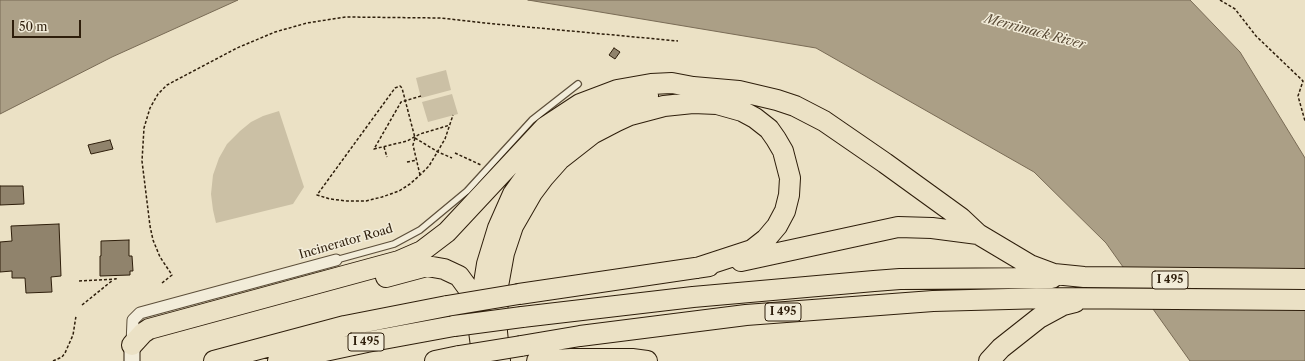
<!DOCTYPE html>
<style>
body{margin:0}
#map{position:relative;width:1305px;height:361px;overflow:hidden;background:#ebe1c5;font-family:"Libre Caslon Text",serif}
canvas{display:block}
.scale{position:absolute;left:12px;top:20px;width:69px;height:18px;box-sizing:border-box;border:2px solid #2e1e0b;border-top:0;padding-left:5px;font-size:12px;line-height:14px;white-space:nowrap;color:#2e1e0b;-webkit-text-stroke:3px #f2ecd9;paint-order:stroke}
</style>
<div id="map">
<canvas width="1305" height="361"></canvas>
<div class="scale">50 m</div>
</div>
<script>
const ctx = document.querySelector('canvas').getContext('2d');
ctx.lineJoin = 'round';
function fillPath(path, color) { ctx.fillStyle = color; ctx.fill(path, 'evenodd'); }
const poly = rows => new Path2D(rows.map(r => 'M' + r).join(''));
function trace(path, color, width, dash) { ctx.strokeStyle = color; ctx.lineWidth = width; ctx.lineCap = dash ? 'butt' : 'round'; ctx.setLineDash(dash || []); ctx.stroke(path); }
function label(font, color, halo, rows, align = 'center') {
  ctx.font = font + ' "Libre Caslon Text",serif'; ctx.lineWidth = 3; ctx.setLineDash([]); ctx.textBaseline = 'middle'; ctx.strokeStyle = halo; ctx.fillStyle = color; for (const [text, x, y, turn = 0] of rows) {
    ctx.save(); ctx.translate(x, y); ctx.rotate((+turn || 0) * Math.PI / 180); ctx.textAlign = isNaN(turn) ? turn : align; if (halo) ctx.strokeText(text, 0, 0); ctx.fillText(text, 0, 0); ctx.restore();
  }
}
fillPath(poly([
 [446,70,451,90,421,98,416,78],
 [452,94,458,114,428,122,422,102],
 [279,111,304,187,293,204,216,223,213,210,211,194,213,175,219,158,227,144,240,131,251,122,263,116]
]), '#cbc0a5');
const water = poly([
 [0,0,238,0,112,57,0,114,0,0],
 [528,0,1190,0,1240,52,1305,158,1305,361,1190,361,1106,243,1034,172,816,48,528,0]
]);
fillPath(water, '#ab9f86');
trace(water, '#796b55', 1);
const building = poly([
 [614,48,620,52,615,59,609,55,614,48],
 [110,140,113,149,91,154,88,145,110,140],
 [0,186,23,186,24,204,0,205,0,186],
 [59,224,61,276,51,277,52,292,26,293,25,278,12,278,12,271,0,272,0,242,12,241,11,226,59,224],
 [129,240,129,256,132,256,133,271,130,271,130,275,100,276,100,256,101,256,101,241,129,240]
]);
fillPath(building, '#90836c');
trace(building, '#2e1e0b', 1);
const service = poly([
 [336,260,394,244,420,230,467,191,532,120,578,84]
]);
const minor = poly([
 [132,344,133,320,140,313,336,260]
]);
const secondary = poly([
 [132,345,132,361]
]);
const motorway = poly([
 [741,261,898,227,932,228,978,234],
 [386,277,427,266,444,269,459,276,470,291,479,314],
 [519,294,709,266],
 [522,317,693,297,874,281,900,279,1052,278],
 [132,345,143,333,149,329,399,261,422,251,447,232,545,127,580,104,617,90,651,84,672,83,693,87,739,91,777,100,795,106,824,121,885,163,961,218,978,234,1030,265,1054,274,1084,277,1305,279],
 [521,346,580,336,746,315,933,301,1046,298,1305,300],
 [214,361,345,326,447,306],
 [278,361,367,342,454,326],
 [435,361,459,356],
 [483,361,479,331,479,314,487,264,498,228,513,194,533,166,548,151,567,134,599,113,633,99,648,96],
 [500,361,497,332,498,286,504,253,513,226,532,193,544,177,560,159,592,134,617,121,630,115,664,106,693,103,717,104,742,111,755,118,769,129,776,139,783,151,790,178,789,195,785,211,777,226,766,239,752,250,697,268],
 [537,361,571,359,632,359,647,361],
 [989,361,1001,348,1039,318,1063,305,1075,302]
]);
trace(service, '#5d4f3a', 8);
trace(minor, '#5d4f3a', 13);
trace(secondary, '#2e1e0b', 17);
trace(motorway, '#2e1e0b', 22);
trace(poly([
 [1220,0,1235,9,1256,36,1303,81,1298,96,1305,121],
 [421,96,401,102,374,149,407,141,420,134,450,125],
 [415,138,438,152,452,158],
 [384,147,387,157],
 [455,153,481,165],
 [407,162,417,160],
 [420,175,413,145,415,138,402,88,400,86,395,88,317,195,330,199,347,201,366,201,382,197,399,191,410,184,420,175,429,166,445,139,453,115],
 [79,281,116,279,116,275],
 [162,283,172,275,160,257,153,240,150,226,142,161,144,128,150,108,158,94,167,85,237,48,275,32,307,23,346,17,441,18,485,23,678,41],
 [82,305,113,280],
 [53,361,62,357,65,353,73,335,76,316]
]), '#2e1e0b', 1.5, [3, 2]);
trace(service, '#f2ecd9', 5.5);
trace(minor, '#f2ecd9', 11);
trace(secondary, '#f2ecd9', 15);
trace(motorway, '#ebe1c5', 20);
const motorwayBridge = poly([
 [447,306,519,294],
 [454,326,522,317],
 [459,356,521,346]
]);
trace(motorwayBridge, '#2e1e0b', 22, []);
trace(motorwayBridge, '#ebe1c5', 20);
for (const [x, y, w] of [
 [1170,280,36],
 [783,312,36],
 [366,342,36]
]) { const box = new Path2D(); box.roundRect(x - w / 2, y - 9, w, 18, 3); ctx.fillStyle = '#f2ecd9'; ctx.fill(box); trace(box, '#2e1e0b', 1); }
label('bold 11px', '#2e1e0b', null, [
 ["I 495",1170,280],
 ["I 495",783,312],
 ["I 495",366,342]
]);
label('12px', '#2e1e0b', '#f2ecd9', [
 ["Incinerator Road",346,242,-16]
]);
label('italic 13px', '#5a4b36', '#f2ecd9', [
 ["Merrimack River",1035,32,15]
]);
</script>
